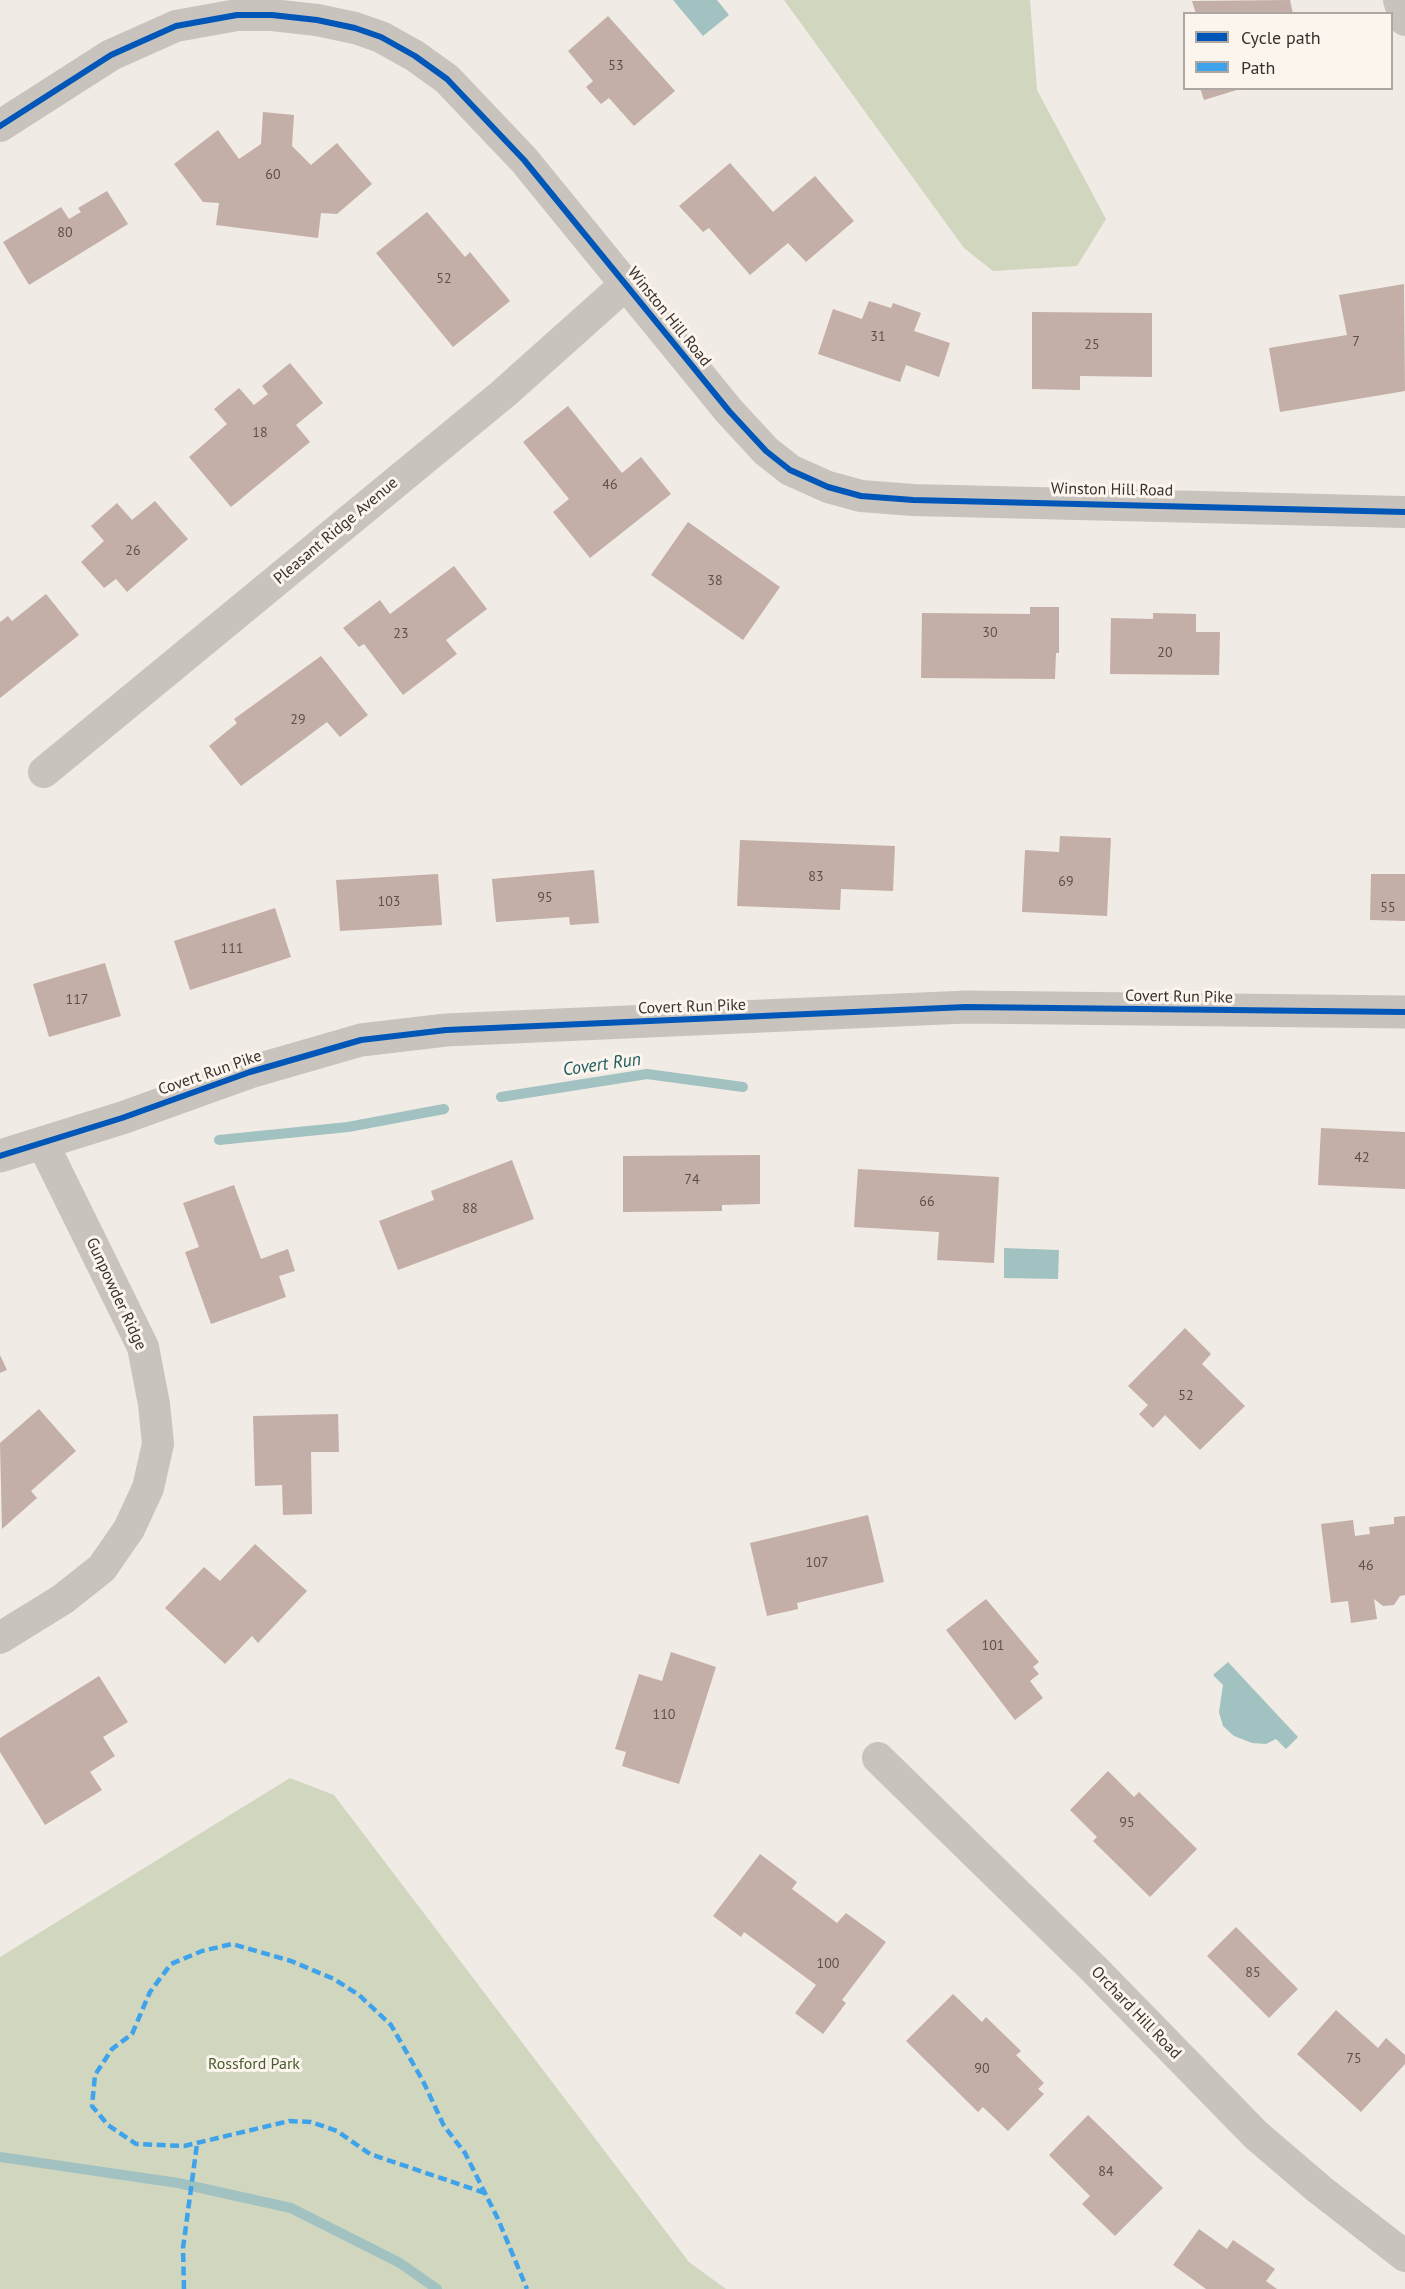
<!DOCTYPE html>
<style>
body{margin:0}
#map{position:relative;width:1405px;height:2289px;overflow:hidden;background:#f0ebe5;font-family:"PT Sans",sans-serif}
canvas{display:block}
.legend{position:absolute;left:1183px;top:12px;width:210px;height:78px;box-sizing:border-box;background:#fbf5ee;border:2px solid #aea6a0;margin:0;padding:8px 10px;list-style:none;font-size:18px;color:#3b302b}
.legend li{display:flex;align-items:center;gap:12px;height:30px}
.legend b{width:30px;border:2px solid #aea6a0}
</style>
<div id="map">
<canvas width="1405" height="2289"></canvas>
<ul class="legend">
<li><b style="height:8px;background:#0057b8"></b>Cycle path</li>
<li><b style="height:8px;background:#3fa3eb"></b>Path</li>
</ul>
</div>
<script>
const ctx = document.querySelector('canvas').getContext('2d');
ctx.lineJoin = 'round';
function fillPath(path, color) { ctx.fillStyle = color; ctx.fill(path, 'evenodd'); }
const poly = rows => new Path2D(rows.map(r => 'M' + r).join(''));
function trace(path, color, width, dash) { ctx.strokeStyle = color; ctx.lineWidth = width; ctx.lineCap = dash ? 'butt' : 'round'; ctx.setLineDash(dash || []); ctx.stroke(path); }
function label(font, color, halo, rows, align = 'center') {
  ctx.font = font + ' "PT Sans",sans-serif'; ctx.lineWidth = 6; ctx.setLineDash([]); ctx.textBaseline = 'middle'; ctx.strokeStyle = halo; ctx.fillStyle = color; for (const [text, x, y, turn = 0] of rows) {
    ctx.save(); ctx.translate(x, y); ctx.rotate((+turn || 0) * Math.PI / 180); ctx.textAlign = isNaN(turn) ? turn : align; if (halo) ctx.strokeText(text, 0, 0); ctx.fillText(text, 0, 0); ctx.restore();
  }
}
fillPath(poly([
 [784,0,1030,0,1037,90,1106,219,1077,266,993,271,964,248],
 [290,1778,334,1795,689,2262,726,2289,0,2289,0,1957]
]), '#d1d6bf');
fillPath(poly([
 [673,0,717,0,729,15,703,36],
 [1004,1248,1059,1250,1058,1279,1004,1278],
 [1228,1662,1298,1737,1286,1749,1276,1739,1266,1744,1252,1743,1234,1736,1223,1726,1219,1712,1223,1685,1213,1675]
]), '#a1c2c1');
trace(poly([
 [501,1097,647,1074,743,1087],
 [219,1140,348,1127,444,1109],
 [0,2157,178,2183,291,2208,400,2263,437,2289]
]), '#a1c2c1', 10);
fillPath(poly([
 [1290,0,1293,14,1196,14,1192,1],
 [608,16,675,91,634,126,609,98,601,104,586,87,593,81,568,51],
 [1200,88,1240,88,1240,89,1204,100],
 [263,112,294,115,292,146,311,165,337,143,372,184,337,214,321,213,318,238,216,225,219,203,203,202,174,164,218,130,239,159,261,144],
 [730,163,773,212,815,176,854,221,806,262,788,243,750,275,709,228,703,232,679,206],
 [107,191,128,224,29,285,3,242,61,207,69,219,81,212,78,208],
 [427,212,465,257,470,252,510,301,453,347,376,253],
 [1404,284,1405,391,1280,412,1269,348,1347,335,1339,295],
 [869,301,891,308,893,303,921,313,914,331,950,343,939,377,906,365,900,382,818,354,833,309,862,319],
 [1032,312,1152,313,1152,377,1080,376,1080,390,1032,389],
 [290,363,323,403,296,425,310,442,231,507,189,457,227,424,214,409,239,388,254,405,268,394,262,386],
 [568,406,622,473,641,457,671,494,590,558,553,512,569,499,523,442],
 [155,501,188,539,127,592,116,579,104,588,81,562,104,541,91,526,117,503,132,520],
 [688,522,780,587,743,640,651,575],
 [454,566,487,609,446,640,457,654,403,695,364,644,359,647,343,628,380,600,390,614],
 [46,594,79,635,0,698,0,622,8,616,12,621],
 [1030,607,1059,607,1059,653,1056,653,1055,679,921,678,922,613,1030,614],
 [1153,613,1196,614,1196,632,1220,632,1219,675,1110,674,1111,618,1153,619],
 [321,656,368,715,340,737,327,722,241,786,209,746,237,723,234,719],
 [1060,836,1111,838,1107,916,1022,912,1025,850,1059,852],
 [740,840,895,846,893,891,841,889,840,910,737,906],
 [594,870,599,923,570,925,569,917,496,922,492,879],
 [438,874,442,925,340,931,336,880],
 [1371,874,1405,874,1405,921,1370,920],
 [275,908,291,957,190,990,174,941],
 [105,963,121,1016,49,1037,33,984],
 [1321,1128,1405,1132,1405,1189,1318,1185],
 [760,1155,760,1204,722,1205,722,1211,623,1212,623,1156],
 [512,1160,534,1219,398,1270,379,1221,434,1200,431,1191],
 [858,1169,999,1177,994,1263,937,1260,939,1232,854,1227],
 [234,1185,261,1259,288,1249,295,1271,279,1276,286,1297,211,1324,185,1252,199,1247,183,1203],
 [1185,1328,1211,1354,1202,1364,1245,1406,1200,1450,1165,1415,1153,1428,1139,1414,1148,1405,1128,1386],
 [0,1355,7,1370,0,1373],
 [39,1409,76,1451,31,1491,37,1498,2,1529,0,1443],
 [338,1414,339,1452,311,1452,312,1514,283,1515,282,1485,255,1486,253,1416],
 [868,1515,884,1582,797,1603,798,1609,767,1616,750,1543],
 [1405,1516,1405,1595,1400,1596,1394,1605,1383,1606,1374,1599,1377,1619,1351,1623,1348,1601,1331,1603,1321,1524,1353,1520,1355,1536,1370,1534,1369,1527,1394,1524,1394,1517],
 [255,1544,307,1591,258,1643,252,1636,225,1664,165,1608,204,1567,220,1581],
 [986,1599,1039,1662,1033,1667,1039,1674,1030,1681,1043,1698,1015,1720,946,1630],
 [671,1652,716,1667,679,1784,622,1766,626,1752,615,1749,639,1674,662,1681],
 [99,1676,128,1722,103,1737,115,1756,90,1772,102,1790,45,1825,0,1752,0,1738],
 [1108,1771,1134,1797,1139,1792,1197,1849,1150,1897,1093,1841,1097,1837,1070,1810],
 [760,1854,797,1882,792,1889,837,1923,846,1913,886,1942,842,2000,846,2003,823,2034,795,2013,816,1985,744,1932,741,1937,713,1916],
 [1236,1927,1298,1989,1269,2018,1207,1956],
 [953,1994,982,2022,986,2017,1021,2051,1016,2055,1044,2083,1038,2089,1044,2094,1008,2131,983,2107,978,2112,906,2041],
 [1336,2010,1378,2048,1386,2038,1405,2055,1405,2064,1361,2112,1297,2054],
 [1088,2115,1163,2188,1115,2236,1082,2204,1090,2196,1049,2155],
 [1199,2229,1227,2249,1233,2240,1275,2269,1266,2281,1277,2289,1206,2289,1173,2265]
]), '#c3afa7');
trace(poly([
 [1399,0,1405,20],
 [0,126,111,55,176,26,237,15,272,15,317,20,355,28,381,37,415,56,447,79,524,160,729,411,766,451,790,470,808,478,828,487,861,496,913,500,1405,512],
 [44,772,503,394,625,285],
 [0,1638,63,1599,102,1568,129,1529,148,1488,158,1444,154,1404,143,1347,43,1144],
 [878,1758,1094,1969,1256,2135,1319,2189,1405,2256]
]), '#c9c3be', 32);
trace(poly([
 [0,1156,122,1118,250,1072,361,1040,446,1030,966,1007,1405,1012]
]), '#c9c3be', 33);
trace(poly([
 [485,2193,370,2154,337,2131,311,2122,289,2121,184,2146,136,2144,108,2125,92,2106,95,2075,112,2049,132,2034,150,1992,171,1964,202,1951,232,1944,291,1961,334,1979,359,1995,391,2025,423,2081,444,2126,465,2153,498,2219,527,2289],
 [184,2289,183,2248,197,2144]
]), '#3fa3eb', 4.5, [9, 4.5]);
trace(poly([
 [0,126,111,55,176,26,237,15,272,15,317,20,355,28,381,37,415,56,447,79,524,160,729,411,766,451,790,470,808,478,828,487,861,496,913,500,1405,512],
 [0,1156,122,1118,250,1072,361,1040,446,1030,966,1007,1405,1012]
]), '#0057b8', 6);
label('14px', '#5d504a', null, [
 ["53",616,66],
 ["60",273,175],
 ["80",65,233],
 ["52",444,279],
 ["31",878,337],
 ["7",1356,342],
 ["25",1092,345],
 ["18",260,433],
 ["46",610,485],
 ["26",133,551],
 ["38",715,581],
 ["30",990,633],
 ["23",401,634],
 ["20",1165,653],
 ["29",298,720],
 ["83",816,877],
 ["69",1066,882],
 ["95",545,898],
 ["103",389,902],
 ["55",1388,908],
 ["111",232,949],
 ["117",77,1000],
 ["42",1362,1158],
 ["74",692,1180],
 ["66",927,1202],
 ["88",470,1209],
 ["52",1186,1396],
 ["107",817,1563],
 ["46",1366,1566],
 ["101",993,1646],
 ["110",664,1715],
 ["95",1127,1823],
 ["100",828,1964],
 ["85",1253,1973],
 ["75",1354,2059],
 ["90",982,2069],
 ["84",1106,2172]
]);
label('16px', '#3b302b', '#fbf5ee', [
 ["Winston Hill Road",669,317,51],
 ["Winston Hill Road",1112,490,1],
 ["Pleasant Ridge Avenue",336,531,-40],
 ["Covert Run Pike",1179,997,1],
 ["Covert Run Pike",692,1007,-2],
 ["Covert Run Pike",210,1073,-19],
 ["Gunpowder Ridge",116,1294,65],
 ["Orchard Hill Road",1136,2013,46]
]);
label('16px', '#4a5a2e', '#fbf5ee', [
 ["Rossford Park",254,2064]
]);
label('italic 18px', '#1f5a5e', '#fbf5ee', [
 ["Covert Run",602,1065,-8]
]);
</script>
